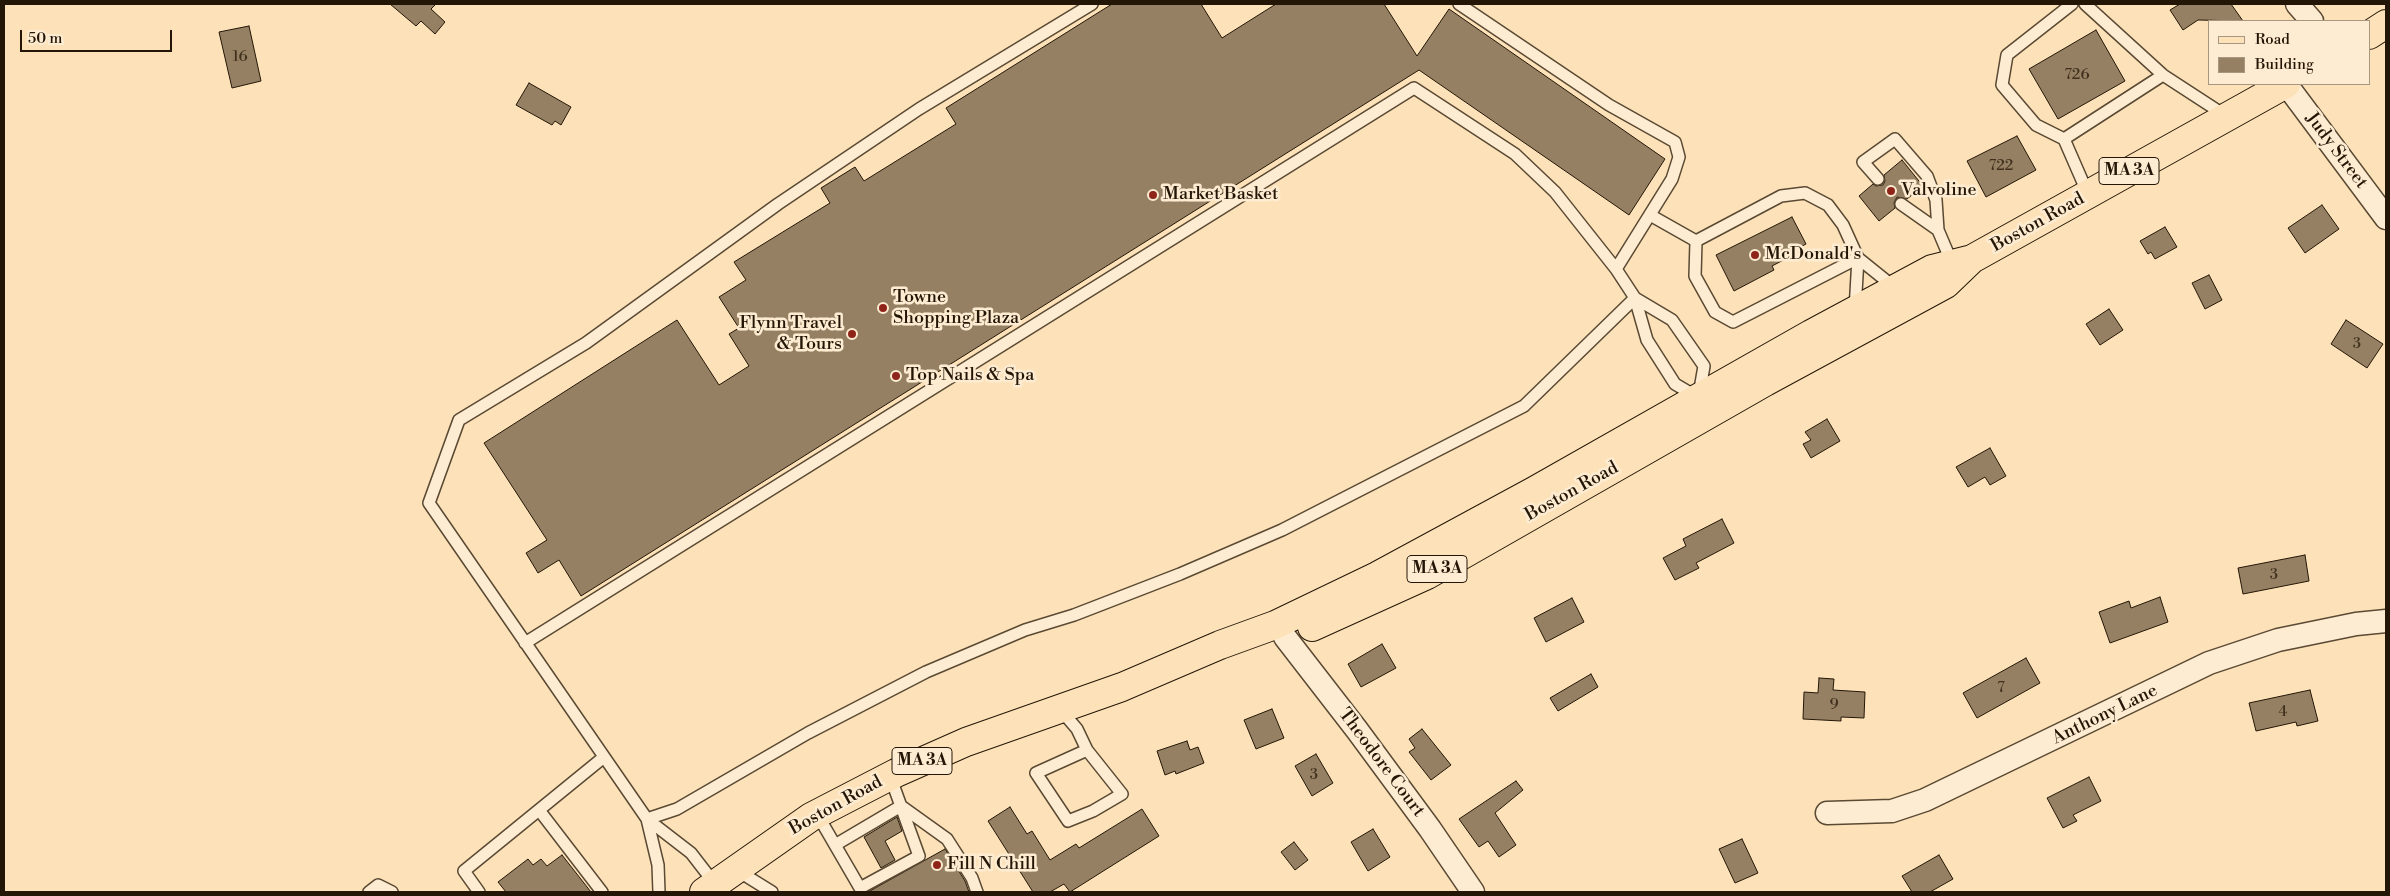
<!DOCTYPE html>
<style>
body{margin:0}
#map{position:relative;width:2390px;height:896px;overflow:hidden;background:#fde2b9;font-family:"Libre Bodoni",serif}
canvas{display:block}
.frame{position:absolute;inset:0;border:5px solid #241606;pointer-events:none}
.legend{position:absolute;left:2208px;top:20px;width:162px;height:65px;box-sizing:border-box;background:#feecd2;border:1px solid #a79680;margin:0;padding:6px 9px;list-style:none;font-size:15px;color:#241606}
.legend li{display:flex;align-items:center;gap:10px;height:25px}
.legend b{width:25px;border:1px solid #a79680}
.scale{position:absolute;left:20px;top:30px;width:152px;height:22px;box-sizing:border-box;border:2px solid #241606;border-top:0;padding-left:6px;font-size:15px;line-height:18px;white-space:nowrap;color:#241606;-webkit-text-stroke:4px #feecd2;paint-order:stroke}
</style>
<div id="map">
<canvas width="2390" height="896"></canvas>
<div class="frame"></div>
<ul class="legend">
<li><b style="height:6px;background:#fde2b9"></b>Road</li>
<li><b style="height:14px;background:#958063"></b>Building</li>
</ul>
<div class="scale">50 m</div>
</div>
<script>
const ctx = document.querySelector('canvas').getContext('2d');
ctx.lineJoin = 'round';
function fillPath(path, color) { ctx.fillStyle = color; ctx.fill(path, 'evenodd'); }
const poly = rows => new Path2D(rows.map(r => 'M' + r).join(''));
function trace(path, color, width, dash) { ctx.strokeStyle = color; ctx.lineWidth = width; ctx.lineCap = dash ? 'butt' : 'round'; ctx.setLineDash(dash || []); ctx.stroke(path); }
function label(font, color, halo, rows, align = 'center') {
  ctx.font = font + ' "Libre Bodoni",serif'; ctx.lineWidth = 5; ctx.setLineDash([]); ctx.textBaseline = 'middle'; ctx.strokeStyle = halo; ctx.fillStyle = color; for (const [text, x, y, turn = 0] of rows) {
    ctx.save(); ctx.translate(x, y); ctx.rotate((+turn || 0) * Math.PI / 180); ctx.textAlign = isNaN(turn) ? turn : align; if (halo) ctx.strokeText(text, 0, 0); ctx.fillText(text, 0, 0); ctx.restore();
  }
}
const building = poly([
 [390,4,436,4,431,9,445,22,435,34,421,21,416,26,390,4],
 [1112,4,1201,4,1222,38,1276,4,1384,4,1417,56,1449,9,1665,159,1629,215,1419,70,581,596,559,560,538,573,526,553,547,540,484,443,677,320,719,385,749,366,729,334,739,328,719,297,746,280,734,262,830,203,821,188,855,167,864,181,956,124,946,108,1112,4],
 [2180,4,2231,4,2243,21,2198,20,2183,30,2170,10,2180,4],
 [249,26,261,81,232,88,219,32,249,26],
 [2096,30,2125,81,2058,119,2029,69,2096,30],
 [529,83,571,107,561,125,555,121,552,125,516,105,529,83],
 [2017,136,2036,170,1986,197,1967,161,2017,136],
 [1902,160,1923,186,1907,199,1897,197,1894,203,1895,208,1879,221,1859,196,1873,184,1876,186,1883,185,1885,181,1884,175,1902,160],
 [2322,205,2339,229,2305,253,2288,228,2322,205],
 [1792,217,1806,244,1793,251,1795,254,1772,266,1774,270,1734,291,1716,255,1792,217],
 [2165,227,2177,247,2155,259,2151,252,2148,254,2140,241,2165,227],
 [2209,275,2222,300,2205,309,2192,283,2209,275],
 [2109,309,2123,330,2100,345,2086,324,2109,309],
 [2346,320,2383,344,2367,368,2331,344,2346,320],
 [1827,419,1840,441,1811,458,1803,444,1811,440,1805,432,1827,419],
 [1990,448,2006,476,1990,485,1985,477,1968,487,1956,467,1990,448],
 [1722,519,1734,543,1696,563,1699,568,1675,580,1663,558,1686,546,1683,539,1722,519],
 [2305,555,2309,581,2243,594,2238,568,2305,555],
 [2160,597,2168,622,2110,643,2099,612,2129,601,2131,608,2160,597],
 [1572,598,1584,622,1546,642,1534,618,1572,598],
 [1382,644,1396,668,1361,687,1348,664,1382,644],
 [2026,658,2040,683,1977,718,1963,693,2026,658],
 [1591,674,1598,687,1558,711,1550,698,1591,674],
 [1819,678,1834,679,1833,690,1865,692,1864,718,1841,717,1841,721,1803,719,1804,692,1818,693,1819,678],
 [2310,690,2318,721,2297,726,2296,722,2256,731,2249,703,2310,690],
 [1272,709,1284,738,1256,749,1244,720,1272,709],
 [1422,729,1451,765,1431,780,1409,752,1415,748,1409,739,1422,729],
 [1187,741,1190,750,1198,747,1204,763,1176,774,1175,771,1165,775,1157,751,1187,741],
 [1316,754,1333,783,1312,796,1295,766,1316,754],
 [2089,777,2101,801,2073,815,2077,821,2063,828,2047,798,2089,777],
 [1516,781,1523,790,1495,813,1516,845,1499,857,1488,841,1479,847,1459,819,1516,781],
 [1010,807,1027,834,1032,831,1050,860,1076,844,1079,848,1142,809,1159,836,1070,892,1064,884,1050,892,1033,892,988,821,1010,807],
 [897,817,902,831,885,841,895,860,881,868,864,837,897,817],
 [1373,829,1390,857,1368,871,1351,842,1373,829],
 [1742,839,1758,873,1735,883,1719,849,1742,839],
 [1294,842,1308,860,1295,870,1281,852,1294,842],
 [945,849,965,881,969,892,868,892,945,849],
 [562,855,591,892,506,892,498,882,528,859,533,865,541,859,547,866,562,855],
 [1939,855,1953,879,1930,892,1912,892,1902,876,1939,855]
]);
fillPath(building, '#958063');
trace(building, '#241606', 1);
const service = poly([
 [1459,4,1609,105,1675,142,1679,157,1672,179,1616,269],
 [2072,4,2007,55,2002,85,2036,125,2064,139,2088,194],
 [2085,4,2163,75,2226,116],
 [2064,139,2163,75],
 [1878,179,1863,162,1895,139,1927,176,1936,200,1938,230,1901,204],
 [1805,193,1828,205,1843,225,1858,258,1733,322,1715,312,1695,276,1696,241,1781,196,1805,193],
 [1650,215,1696,241],
 [1938,230,1952,263],
 [1635,298,1672,320,1704,366,1699,395],
 [1855,310,1858,258,1894,287],
 [525,643,1414,88,1515,154,1555,192,1616,269,1635,298,1647,340,1675,384,1697,397],
 [1060,709,1077,729,1087,750,1036,773,1068,821,1093,811,1122,794,1087,750],
 [539,810,602,892],
 [817,814,860,888,919,856,890,776],
 [647,819,677,809,808,733,926,672,1025,630,1074,615,1180,574,1282,530,1524,406,1635,298],
 [647,819,658,865,659,892],
 [835,845,901,806,947,839,972,878,977,892],
 [735,869,772,892],
 [715,884,691,853,647,819,429,503,459,420,586,343,778,204,919,109,1092,4],
 [369,892,378,885,392,892],
 [479,892,464,871,604,757]
]);
const minor = poly([
 [2297,4,2312,21],
 [2286,84,2386,218],
 [1285,637,1357,730,1430,829,1473,892],
 [1827,813,1892,811,1925,800,2209,663,2278,640,2356,624,2386,621]
]);
const primary = poly([
 [2369,35,2386,24],
 [1312,627,1427,575,1765,382,1946,284,1972,259],
 [704,892,811,817,896,773,966,742,1122,687,1220,645,1275,625,1377,576,1534,491,1811,334,1932,269,1972,259,2286,84]
]);
trace(service, '#5a4933', 14);
trace(minor, '#5a4933', 25);
trace(primary, '#241606', 30);
trace(service, '#feecd2', 11);
trace(minor, '#feecd2', 22);
trace(primary, '#fde2b9', 28);
for (const [x, y, r, color] of [
 [1891,191,5,"#8f2418"],
 [1153,195,5,"#8f2418"],
 [1755,255,5,"#8f2418"],
 [883,308,5,"#8f2418"],
 [852,334,5,"#8f2418"],
 [896,376,5,"#8f2418"],
 [937,865,5,"#8f2418"]
]) { const dot = new Path2D(); dot.arc(x, y, r, 0, 2 * Math.PI); ctx.fillStyle = color; ctx.fill(dot); trace(dot, '#feecd2', 2); }
label('15px', '#40301d', null, [
 ["16",240,57],
 ["726",2077,75],
 ["722",2001,166],
 ["3",2357,344],
 ["3",2274,575],
 ["7",2001,688],
 ["9",1834,705],
 ["4",2283,712],
 ["3",1314,775]
]);
for (const [x, y, w] of [
 [2129,171,60],
 [1437,569,60],
 [922,761,60]
]) { const box = new Path2D(); box.roundRect(x - w / 2, y - 13.5, w, 27, 4); ctx.fillStyle = '#feecd2'; ctx.fill(box); trace(box, '#241606', 1); }
label('bold 16px', '#241606', null, [
 ["MA 3A",2129,171],
 ["MA 3A",1437,569],
 ["MA 3A",922,761]
]);
label('18px', '#241606', '#feecd2', [
 ["Judy Street",2336,151,53],
 ["Boston Road",2038,223,-29],
 ["Boston Road",1572,492,-29],
 ["Anthony Lane",2105,715,-26],
 ["Theodore Court",1381,763,53],
 ["Boston Road",836,806,-29]
]);
label('18px', '#241606', '#feecd2', [
 ["Valvoline",1901,191],
 ["Market Basket",1163,195],
 ["McDonald's",1765,255],
 ["Towne",893,298],
 ["Shopping Plaza",893,319],
 ["Flynn Travel",842,324,"right"],
 ["& Tours",842,345,"right"],
 ["Top Nails & Spa",906,376],
 ["Fill N Chill",947,865]
], 'left');
</script>
